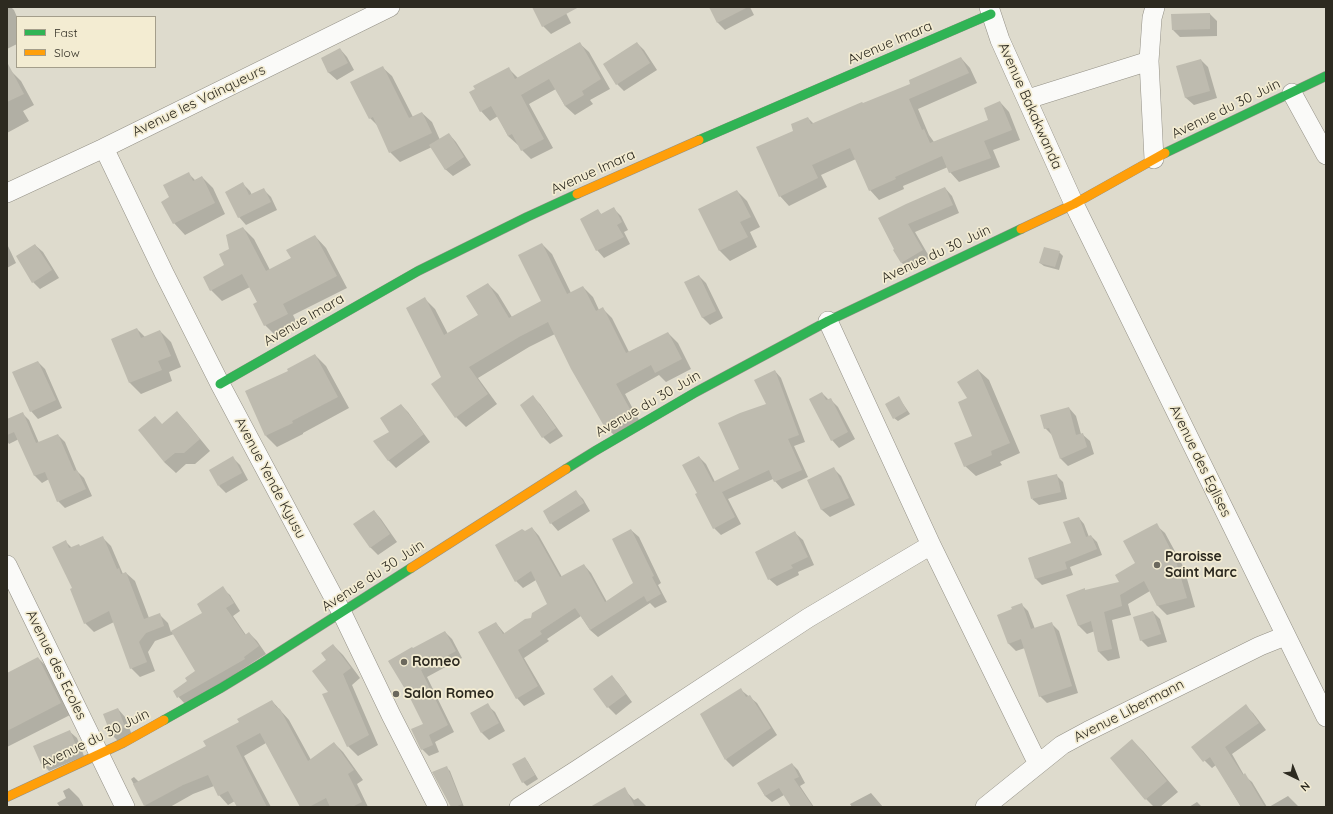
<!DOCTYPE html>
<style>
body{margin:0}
#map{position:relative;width:1333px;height:814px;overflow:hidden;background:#dedbcd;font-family:Quicksand,sans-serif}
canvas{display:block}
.frame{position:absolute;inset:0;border:8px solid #2d2a20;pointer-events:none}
.legend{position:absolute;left:16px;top:16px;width:140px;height:52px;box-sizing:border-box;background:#f3ecd2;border:1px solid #a49e8b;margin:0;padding:5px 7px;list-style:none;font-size:12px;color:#2d2a20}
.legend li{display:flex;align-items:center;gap:8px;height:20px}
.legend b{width:20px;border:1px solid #a49e8b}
.north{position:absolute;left:1277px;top:758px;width:40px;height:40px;-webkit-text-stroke:3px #f3ecd2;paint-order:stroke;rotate:137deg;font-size:11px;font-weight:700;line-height:16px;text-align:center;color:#2d2a20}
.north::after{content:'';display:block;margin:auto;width:14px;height:18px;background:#2d2a20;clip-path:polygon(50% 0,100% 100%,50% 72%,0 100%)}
</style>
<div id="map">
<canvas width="1333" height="814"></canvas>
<div class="frame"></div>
<ul class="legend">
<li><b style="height:5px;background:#30b455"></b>Fast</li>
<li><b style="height:5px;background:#ff9f0a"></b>Slow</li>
</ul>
<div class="north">N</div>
</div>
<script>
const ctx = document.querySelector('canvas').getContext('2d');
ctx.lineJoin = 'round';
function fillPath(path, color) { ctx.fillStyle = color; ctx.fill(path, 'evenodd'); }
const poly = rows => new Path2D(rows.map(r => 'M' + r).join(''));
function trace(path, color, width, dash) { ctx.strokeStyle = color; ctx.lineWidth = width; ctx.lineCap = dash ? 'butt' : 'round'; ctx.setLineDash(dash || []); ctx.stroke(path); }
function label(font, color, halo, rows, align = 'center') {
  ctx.font = font + ' Quicksand,sans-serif'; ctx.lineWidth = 3.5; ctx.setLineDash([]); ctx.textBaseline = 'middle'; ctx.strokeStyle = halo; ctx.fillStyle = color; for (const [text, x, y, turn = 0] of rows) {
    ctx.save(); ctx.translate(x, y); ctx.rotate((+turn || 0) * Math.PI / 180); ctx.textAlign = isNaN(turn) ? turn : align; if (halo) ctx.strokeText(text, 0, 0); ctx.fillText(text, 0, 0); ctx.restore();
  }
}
fillPath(poly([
 [7,7,11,7,14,10,17,17,17,44,7,49],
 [533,7,563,7,571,23,551,34,543,26],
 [717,7,750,7,754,15,725,30,718,23,712,10],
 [1210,14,1217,21,1217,36,1180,37,1173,30],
 [579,43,589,52,610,89,590,100,593,104,575,115,565,106,556,89,529,104,553,148,531,159,522,150,519,144,518,145,508,136,498,116,490,121,481,111,509,69,518,78],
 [637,43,644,50,657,70,624,91,617,84],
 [340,49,347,57,354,70,337,80,329,73,322,59],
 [961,58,970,68,977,83,918,109,929,135,934,142,989,121,1000,102,1009,112,1020,140,993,150,1000,167,959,182,950,172,948,167,903,186,904,189,879,200,870,190,856,159,821,175,827,187,789,206,780,196,795,131,808,118,814,124,912,84],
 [1201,60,1208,67,1217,98,1194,105,1186,98,1177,67],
 [382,67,392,76,413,117,422,113,432,122,440,140,449,134,456,142,471,165,453,176,445,169,432,147,400,162,390,152,378,126,370,118],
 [10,70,21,81,34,105,23,111,29,121,7,133,7,72],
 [188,173,195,180,202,177,213,188,225,214,185,235,174,223,171,198],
 [243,184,250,191,252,195,264,190,271,197,277,210,246,225,239,217],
 [945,188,952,196,959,213,915,232,930,258,909,270,902,263,879,219],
 [737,191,747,201,760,227,750,232,757,247,730,261,720,251,700,210],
 [614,209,621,216,628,230,624,232,630,244,604,258,597,250,598,211,602,215],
 [243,228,254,239,270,270,292,258,315,236,326,248,347,288,293,315,298,325,276,336,265,325,258,303,250,287,222,301,211,290,226,266,230,250],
 [7,244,16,263,7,268],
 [542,244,552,254,571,293,583,287,593,297,599,310,602,308,612,318,629,352,668,333,678,343,691,369,666,382,659,375,625,394,640,422,615,436,605,426,572,369,555,334,529,347,478,378,497,404,466,427,456,417,442,377,425,299,435,309,448,334,479,315,488,284,498,294,512,317,543,302],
 [35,245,43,252,59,278,40,289,33,282],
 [1059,252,1063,256,1059,270,1044,266,1040,263],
 [699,276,706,283,723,318,710,325,702,317],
 [137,329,145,337,160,331,171,342,181,367,169,372,172,381,141,394,130,383,112,340],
 [315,355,326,366,349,408,303,433,303,434,277,447,266,436,289,372],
 [38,362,45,369,62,408,38,419,31,411],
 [978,370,989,380,1020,453,1000,462,1002,465,976,476,965,466,973,436,969,398],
 [775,371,781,378,805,442,794,446,808,477,782,489,773,479,728,499,741,524,721,535,714,528,698,494,699,457,706,464,715,482,740,470,767,405],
 [822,393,829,400,830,399,838,407,855,439,839,448,832,440],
 [533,397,540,404,563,436,550,444,543,437],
 [899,398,910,414,898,421,894,418],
 [401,405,408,412,430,442,396,468,388,460,391,432],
 [1069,408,1076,416,1081,434,1082,434,1090,441,1094,454,1068,466,1061,459,1053,436,1045,428],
 [177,412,188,424,210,451,195,464,186,464,176,473,164,462,162,425],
 [22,413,29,420,39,443,58,435,65,442,77,471,84,478,92,496,65,508,58,501,49,479,42,483,35,476,19,439,9,444,7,441,7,420],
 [232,457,240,465,248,480,226,493,219,486],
 [834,469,841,476,855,505,830,517,822,510,809,481],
 [1056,475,1063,482,1067,499,1039,505,1032,499],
 [576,492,583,499,590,511,558,531,551,523],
 [374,511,381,519,397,542,378,555,370,547],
 [1079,518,1084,524,1089,537,1091,536,1097,542,1102,555,1070,567,1073,575,1042,585,1036,579,1029,558,1072,544],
 [1156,525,1165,533,1184,568,1195,607,1167,615,1158,606,1150,591,1128,604,1131,615,1112,620,1120,658,1108,661,1099,652,1095,631,1087,634,1078,625,1085,591,1121,583,1136,564],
 [532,528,539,536,562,577,584,565,591,573,607,602,635,584,631,530,639,537,661,583,658,585,667,602,655,608,650,603,598,637,590,630,581,616,547,639,549,641,524,658,545,694,524,706,517,698,496,623,505,634,532,618,548,604,536,580,523,588,516,581,525,532],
 [795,533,803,540,814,565,798,572,799,575,777,586,769,579],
 [102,537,111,546,123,574,126,573,135,581,149,618,159,614,168,623,171,632,204,613,222,588,230,595,240,611,233,616,246,635,249,633,257,641,266,654,186,705,174,692,189,682,197,672,174,634,155,641,148,652,155,671,140,677,131,668,114,622,94,632,85,623,73,589,66,542,72,548,80,547],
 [1021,604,1028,611,1035,629,1052,624,1059,631,1078,693,1047,703,1040,696,1025,648,1016,651,1009,644,999,615,1013,610],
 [1153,612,1160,619,1167,642,1148,647,1141,640],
 [445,632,452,639,462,658,427,677,454,732,435,742,439,752,429,756,422,749,424,725,413,649],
 [333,645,343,655,360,678,352,685,378,745,358,756,348,746,329,692],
 [38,658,49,669,72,714,7,747,7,674],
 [612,676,619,684,632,702,616,715,608,707,594,689],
 [741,690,757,703,777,735,733,767,726,760],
 [272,701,289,720,311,760,334,743,343,752,363,780,357,784,368,807,301,807,266,743,244,756,271,807,238,807,235,801,228,805,219,795,214,786,193,794,170,807,146,807,131,779,134,777,139,782,208,747],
 [487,705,495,712,505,731,489,740,482,733],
 [1246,706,1253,713,1266,730,1232,754,1244,775,1252,782,1267,807,1241,807,1216,765,1212,768,1205,761,1195,745],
 [118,709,125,717,132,735,119,742,111,734],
 [69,731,77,738,84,756,49,771,42,763],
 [1132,740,1143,751,1178,792,1160,807,1154,807,1146,799],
 [525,758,528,762,538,779,527,786,523,782],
 [792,764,798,770,805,783,800,786,814,807,793,807,784,795,772,802,765,796,758,783],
 [446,767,450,771,464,807,452,807],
 [69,788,79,798,84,807,60,807,57,803,66,798,63,791],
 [624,789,634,800,638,798,647,807,607,807],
 [871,793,883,807,852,807,850,804],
 [1288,796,1299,807,1269,807],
 [1197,802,1202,807,1189,807]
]), '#0003');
fillPath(poly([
 [532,7,579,7,542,27],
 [709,7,748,7,717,23],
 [1210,13,1210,29,1172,30,1171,14],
 [580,42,601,79,582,91,584,95,565,106,549,79,521,95,544,139,521,151,512,134,508,136,491,106,480,112,469,92,475,89,473,86,509,67,515,79],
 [637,42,650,63,616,85,603,64],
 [340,48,348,63,328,73,321,58],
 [961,57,969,73,909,99,922,130,924,129,930,143,988,120,984,108,1000,101,1012,130,984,141,991,158,949,173,942,156,895,177,896,179,869,191,850,148,812,165,818,178,779,197,756,147,793,131,791,124,808,117,811,124,862,102,863,103,910,84,909,80],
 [1201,59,1210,91,1185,98,1176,66],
 [7,62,24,94,7,102],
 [383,66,409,118,422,112,432,133,389,153,373,117,369,119,350,82],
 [449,133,464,157,445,170,429,145],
 [189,172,193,181,202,176,215,203,173,224,161,202,169,197,163,185],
 [243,182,249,195,264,188,271,202,238,218,225,192],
 [945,187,953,205,908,224,923,250,901,263,893,250,894,249,878,218,906,204],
 [737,190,751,217,740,222,748,237,719,251,698,209],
 [614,207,622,222,617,225,624,237,596,251,580,219,598,209,601,214],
 [243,227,266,271,291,258,286,250,315,235,337,276,283,304,288,314,264,326,253,304,257,302,242,274,210,291,203,277,224,265,219,254,229,249,226,235],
 [542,243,567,294,583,286,596,311,603,307,626,353,668,332,682,359,655,373,651,365,616,384,631,411,604,426,571,369,548,322,519,337,469,367,488,394,455,418,431,384,441,377,406,308,425,297,444,335,478,315,466,296,488,283,509,318,541,301,518,255],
 [35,244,52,270,32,283,16,256],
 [1044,247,1060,251,1055,267,1039,263],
 [699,275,716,311,702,318,684,282],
 [137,328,141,338,160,330,171,356,158,361,162,370,129,383,111,339],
 [315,354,338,397,292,421,293,423,265,436,245,391,288,371,287,369],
 [38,361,56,400,30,412,12,372],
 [978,369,1010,443,991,451,992,455,964,467,954,443,972,436,958,402,967,398,957,382],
 [775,370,799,435,788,439,802,470,774,482,769,470,722,492,735,517,713,529,695,494,697,493,682,465,699,456,713,482,739,469,718,423,740,413,766,404,754,380],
 [822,392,826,400,831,398,848,432,831,441,809,399],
 [533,395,556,428,542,438,520,405],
 [899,396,907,411,893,419,885,404],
 [401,404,424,434,388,461,373,441,389,432,380,418],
 [1069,407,1076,435,1083,433,1087,447,1060,459,1049,428,1044,429,1040,415],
 [177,411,200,439,184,453,175,453,164,462,138,430,155,416,162,424],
 [23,412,36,443,58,434,74,471,77,470,86,489,57,502,45,472,34,476,14,432,7,435,7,419],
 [233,456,242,473,218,486,209,470],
 [834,467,849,498,821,510,807,480],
 [1057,474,1061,492,1031,499,1027,481],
 [576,490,584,503,550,524,543,511],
 [374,510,390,534,370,548,353,524],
 [1079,517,1086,537,1091,535,1097,549,1065,562,1067,569,1035,579,1028,558,1071,543,1063,522],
 [1157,523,1175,558,1187,598,1157,606,1144,581,1120,595,1122,606,1104,612,1112,649,1098,652,1091,621,1078,626,1066,595,1085,588,1085,590,1119,582,1115,575,1135,563,1123,541],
 [532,527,560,577,584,564,605,602,633,583,612,539,631,529,654,576,652,577,661,594,647,602,644,596,590,630,575,608,540,631,542,634,518,650,538,686,516,699,478,632,496,622,503,634,525,619,531,618,532,613,547,604,531,571,515,582,495,545,522,529,525,531],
 [795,531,808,557,791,565,793,568,768,580,755,552],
 [103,536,117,569,119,568,121,574,126,572,144,619,160,613,164,626,146,633,139,642,147,662,130,669,109,611,84,624,70,589,72,588,52,547,66,540,69,548,79,544,80,546],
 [223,586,234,603,226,608,245,635,249,632,259,646,244,657,245,659,177,698,173,691,187,681,185,678,195,671,171,631,202,613,197,604],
 [1022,603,1031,629,1052,622,1072,686,1039,697,1021,639,1008,644,997,615,1012,609,1011,607],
 [1153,611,1161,634,1140,641,1133,617],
 [445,631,456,651,421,670,448,725,429,735,433,745,421,750,411,729,423,724,408,694,388,661,412,647,413,648],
 [333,644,351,668,343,674,369,735,347,747,322,694,328,692,312,671,326,660,321,653],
 [38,657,61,703,7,731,7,673],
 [612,675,626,694,607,708,593,689],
 [741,688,746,697,750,695,771,728,725,760,700,714],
 [272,700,276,707,280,709,308,761,334,742,354,770,348,774,362,802,352,807,330,807,326,798,309,807,300,807,260,733,236,746,267,807,237,807,228,791,218,796,208,775,183,785,144,806,133,784,206,746,203,741,239,722,237,719],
 [488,703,499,723,481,733,470,713],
 [1246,704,1259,723,1225,747,1243,775,1245,773,1265,807,1241,807,1210,757,1203,762,1191,747],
 [118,708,125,727,111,735,103,714],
 [70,730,77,748,41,764,33,746],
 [1132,739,1167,781,1145,800,1110,758],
 [525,757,535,775,522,783,512,764],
 [792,763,799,777,794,779,813,807,791,807,779,788,765,796,757,783],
 [447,766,462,804,455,807,451,807,432,772],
 [625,787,635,807,590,807]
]), '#bebbaf');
const street = poly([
 [989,7,1000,40,1074,204,1326,717],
 [1292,93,1326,155],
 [1028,99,1149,61],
 [104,148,164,273,220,384,342,613,391,715,438,807],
 [1154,159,1149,61,1152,18,1155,7],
 [7,193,104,148,390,7],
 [828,321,931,545,1038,764],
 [7,565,125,807],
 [519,807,577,770,808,618,931,545],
 [985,807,1062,745,1088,731,1260,646,1285,636]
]);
const fast = poly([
 [699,140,991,14],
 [1165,153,1326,76],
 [220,384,418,271,527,217,577,194],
 [566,469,595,451,696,392,828,321,1021,229],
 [164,720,221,688,262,663,411,568]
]);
const slow = poly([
 [577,194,699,140],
 [1021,229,1074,204,1165,153],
 [411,568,566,469],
 [7,797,123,743,164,720]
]);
trace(street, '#939086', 20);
trace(fast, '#939086', 10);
trace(slow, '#939086', 10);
trace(street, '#fafaf8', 19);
trace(fast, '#30b455', 9);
trace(slow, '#ff9f0a', 9);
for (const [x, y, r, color] of [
 [1157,565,4,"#6b685d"],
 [404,662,4,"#6b685d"],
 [396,694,4,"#6b685d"]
]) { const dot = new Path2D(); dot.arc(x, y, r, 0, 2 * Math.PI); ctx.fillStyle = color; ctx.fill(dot); trace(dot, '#f3ecd2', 1.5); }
label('14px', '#2d2a20', '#f3ecd2', [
 ["Avenue Imara",890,43,-23],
 ["Avenue les Vainqueurs",199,101,-26],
 ["Avenue Bakakwanda",1030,106,66],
 ["Avenue du 30 Juin",1226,109,-26],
 ["Avenue Imara",593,172,-24],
 ["Avenue du 30 Juin",936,254,-25],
 ["Avenue Imara",304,320,-30],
 ["Avenue du 30 Juin",648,404,-30],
 ["Avenue des Eglises",1200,461,64],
 ["Avenue Yende Kyusu",270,478,62],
 ["Avenue du 30 Juin",373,576,-33],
 ["Avenue des Ecoles",56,665,64],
 ["Avenue Libermann",1129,711,-27],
 ["Avenue du 30 Juin",95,739,-26]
]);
label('bold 14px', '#2d2a20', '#f3ecd2', [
 ["Paroisse",1165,557],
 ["Saint Marc",1165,573],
 ["Romeo",412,662],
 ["Salon Romeo",404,694]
], 'left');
</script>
